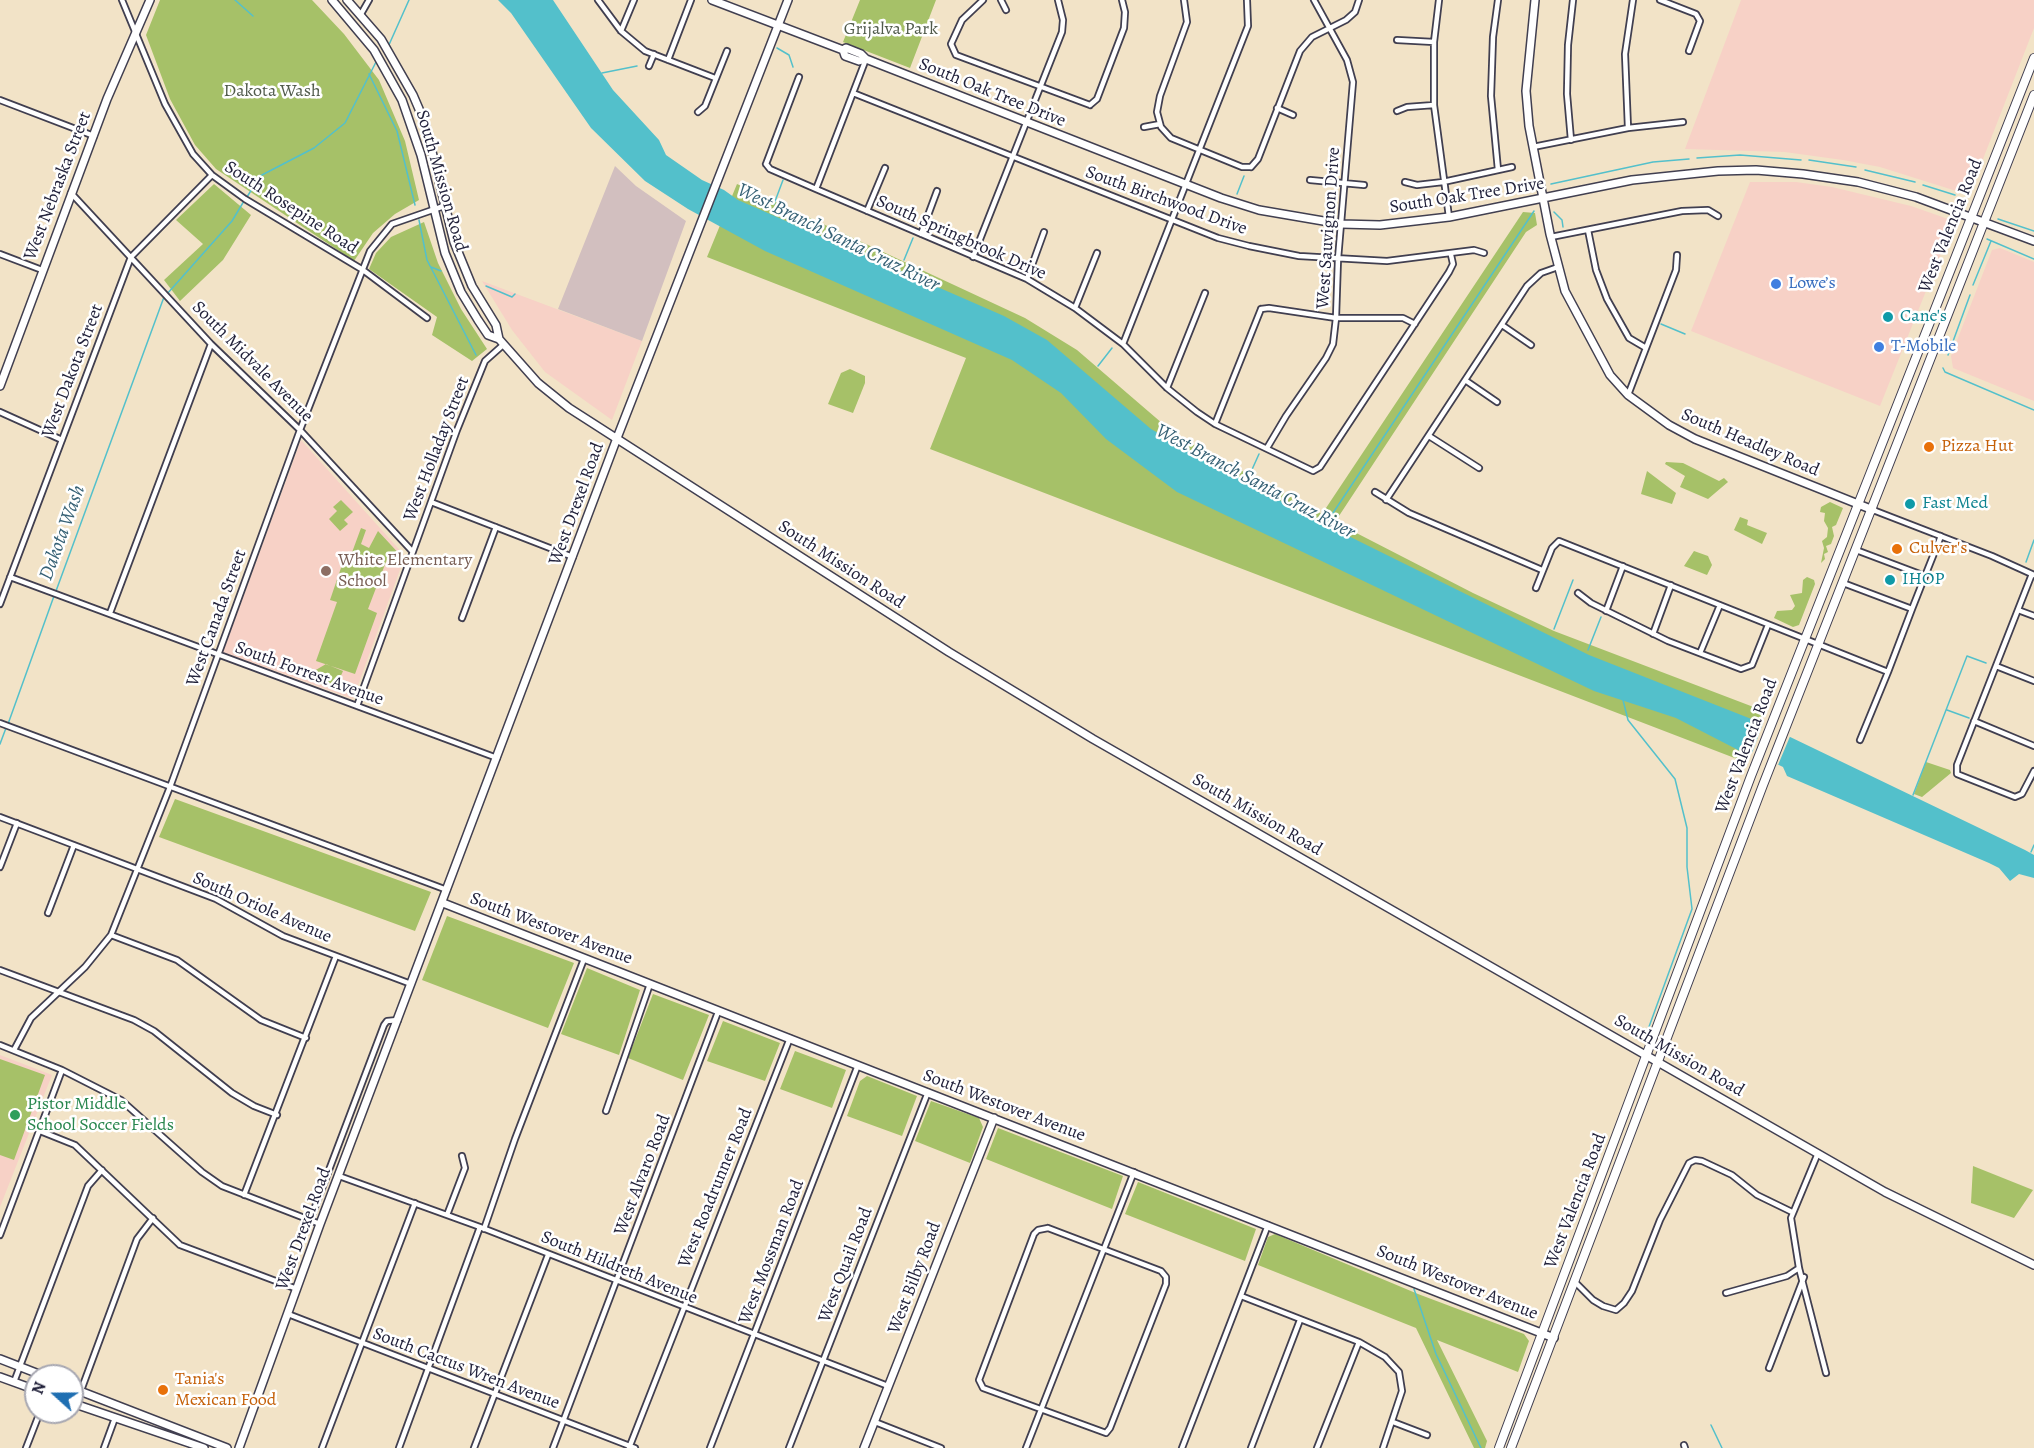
<!DOCTYPE html>
<meta charset="utf-8">
<style>
body{margin:0}
#map{position:relative;width:2034px;height:1448px;overflow:hidden;background:#f2e3c7;font-family:Alegreya,serif}
canvas{display:block}
.north{position:absolute;left:24px;top:1364px;width:60px;height:60px;box-sizing:border-box;background:#fff;border:2px solid #a7a7b1;border-radius:50%;rotate:291deg;font-size:16px;font-weight:700;line-height:24px;text-align:center;color:#22223b}
.north::after{content:'';display:block;margin:auto;width:21px;height:27px;background:#1f6fb2;clip-path:polygon(50% 0,100% 100%,50% 72%,0 100%)}
</style>
<div id="map">
<canvas width="2034" height="1448"></canvas>
<div class="north">N</div>
</div>
<script>
const ctx = document.querySelector('canvas').getContext('2d');
ctx.lineJoin = 'round';
function fillPath(path, color) { ctx.fillStyle = color; ctx.fill(path, 'evenodd'); }
const poly = rows => new Path2D(rows.map(r => 'M' + r).join(''));
function trace(path, color, width, dash) { ctx.strokeStyle = color; ctx.lineWidth = width; ctx.lineCap = dash ? 'butt' : 'round'; ctx.setLineDash(dash || []); ctx.stroke(path); }
function label(font, color, halo, rows, align = 'center') {
  ctx.font = font + ' Alegreya,serif'; ctx.lineWidth = 5; ctx.setLineDash([]); ctx.textBaseline = 'middle'; ctx.strokeStyle = halo; ctx.fillStyle = color; for (const [text, x, y, turn = 0] of rows) {
    ctx.save(); ctx.translate(x, y); ctx.rotate((+turn || 0) * Math.PI / 180); ctx.textAlign = isNaN(turn) ? turn : align; if (halo) ctx.strokeText(text, 0, 0); ctx.fillText(text, 0, 0); ctx.restore();
  }
}
fillPath(poly([
 [1741,0,2034,0,2034,28,1969,195,1880,167,1843,160,1785,152,1685,149],
 [1750,182,1796,182,1832,187,1911,206,1954,221,1880,406,1691,331],
 [2000,248,2034,262,2034,401,1953,368,1951,356,1992,250],
 [482,281,642,341,612,420,545,372,512,330],
 [301,440,405,556,353,699,223,652],
 [0,1055,52,1075,0,1207]
]), '#f7d1c6');
fillPath(poly([
 [615,166,636,186,686,221,642,341,558,309]
]), '#d2bfbf');
fillPath(poly([
 [160,0,312,0,344,34,379,80,405,141,419,200,395,214,373,233,354,261,216,169,195,145,170,99,146,35],
 [860,0,936,0,910,68,843,42],
 [214,184,251,215,223,260,180,301,164,280,203,244,176,220],
 [737,184,1025,318,1077,350,1177,436,1322,514,1523,212,1535,213,1537,225,1526,232,1335,522,1473,593,1554,631,1764,711,1745,762,930,449,966,358,707,257],
 [424,222,438,263,461,309,487,349,472,361,432,335,437,317,369,269,376,253,391,237],
 [850,369,865,376,865,383,853,413,828,404,841,373],
 [1666,462,1683,463,1719,481,1724,478,1728,482,1708,499,1680,487,1685,476,1665,464],
 [1647,471,1676,493,1672,504,1641,494],
 [341,500,353,512,344,520,348,524,340,531,329,519,337,511,333,507],
 [1830,502,1843,508,1836,525,1832,527,1834,536,1831,544,1826,546,1828,552,1824,554,1825,559,1821,563,1824,548,1822,541,1827,537,1828,528,1824,521,1825,513,1820,512,1821,507],
 [1740,517,1748,520,1747,525,1767,533,1762,544,1734,530],
 [361,528,366,530,361,544,369,548,378,531,403,558,389,554,368,609,377,613,355,674,316,661,337,602,330,600,342,565,347,566],
 [1694,551,1708,556,1712,565,1707,575,1684,566],
 [1807,577,1814,580,1815,584,1799,625,1793,627,1774,618,1777,611,1792,610,1795,606,1790,595,1802,593,1803,580],
 [326,664,343,671,335,689,306,679,309,674],
 [1926,762,1950,770,1951,773,1922,797,1914,794],
 [175,799,431,892,415,931,159,837],
 [447,916,574,963,548,1028,422,980],
 [587,968,640,990,619,1055,561,1034],
 [653,994,709,1015,683,1080,628,1058],
 [723,1021,780,1043,765,1081,707,1061],
 [795,1051,846,1070,832,1108,780,1089],
 [0,1059,45,1075,14,1160,0,1155],
 [867,1076,917,1096,902,1136,847,1116,860,1081],
 [931,1101,979,1118,983,1127,970,1163,915,1141],
 [998,1128,1123,1176,1112,1209,986,1159],
 [1973,1166,2033,1190,2014,1218,1971,1203],
 [1138,1182,1256,1229,1245,1261,1125,1214],
 [1275,1234,1418,1294,1524,1334,1529,1341,1518,1372,1437,1340,1487,1441,1485,1448,1474,1448,1416,1328,1258,1265,1268,1237]
]), '#a6c168');
fillPath(poly([
 [498,0,553,0,613,90,659,140,666,155,702,180,724,190,738,200,1004,316,1047,340,1151,429,1310,517,1589,655,1759,722,2025,850,2034,855,2034,878,2019,874,2010,881,1999,868,1989,863,1787,776,1783,767,1752,752,1742,752,1676,718,1594,691,1177,492,1106,439,1061,393,1012,360,765,251,688,209,645,181,591,128,511,13]
]), '#53c0cb');
fillPath(poly([
 [1763,723,1791,734,1778,765,1752,753]
]), '#f2e3c7');
trace(poly([
 [235,0,253,16],
 [388,47,409,0],
 [777,48,789,55,793,67],
 [602,73,637,66],
 [369,74,397,131,415,205],
 [1697,158,1740,155,1801,160],
 [1809,160,1856,167],
 [1865,170,1915,182],
 [1551,184,1653,162,1689,159],
 [1923,185,1955,195],
 [1237,194,1244,176],
 [247,197,260,176,314,148,345,123,377,60],
 [774,204,783,180],
 [1554,212,1562,220,1563,227],
 [1998,219,2034,231],
 [419,220,427,260,476,355],
 [1987,239,2034,259],
 [904,260,913,238],
 [431,267,441,271],
 [1973,285,1991,241],
 [486,286,512,297,515,294],
 [167,294,232,221,244,201],
 [1661,324,1685,334],
 [1948,355,1970,295],
 [1098,366,1112,348],
 [1943,368,1945,372,2034,410],
 [1250,474,1259,454],
 [1325,525,1534,211],
 [2026,562,2034,540],
 [56,591,164,297],
 [1554,629,1573,580],
 [1588,650,1601,617],
 [1623,700,1628,720,1675,779,1687,828,1687,867,1692,909,1646,1035],
 [1947,710,1969,718],
 [8,724,54,596],
 [0,744,6,728],
 [1913,795,1967,656,1986,663],
 [2031,852,2034,845],
 [1414,1289,1436,1354,1481,1448],
 [1711,1425,1722,1448]
]), '#53c0cb', 1.5);
const street = poly([
 [122,0,165,104,193,154,212,175,245,199,363,270,427,318],
 [598,0,621,31,645,51,715,78],
 [983,0,962,20,951,44,956,55,1090,105],
 [1001,0,1006,10],
 [1184,0,1187,22,1160,96,1157,112,1161,127,1171,138,1242,167,1251,167],
 [1439,0,1434,42,1434,105,1449,217],
 [1660,0,1696,14,1700,21,1689,51],
 [361,14,369,0],
 [621,31,634,0],
 [1397,40,1434,42],
 [668,60,691,0],
 [649,66,654,54],
 [853,93,1218,238,1249,246,1299,256,1387,261,1474,250,1484,253],
 [0,100,94,136],
 [1090,105,1097,99,1124,28,1125,12,1122,0],
 [1277,108,1293,115],
 [1397,111,1407,107,1434,105],
 [698,112,705,106,727,51],
 [1144,127,1160,124],
 [1628,128,1625,54,1633,0],
 [1571,140,1567,94,1568,45,1573,0],
 [1533,147,1628,128,1683,122],
 [766,164,770,169,816,189,1027,279,1075,308,1123,344,1167,388,1197,412,1215,424,1313,471,1320,467,1449,272,1453,264,1451,255],
 [766,164,799,77],
 [1251,167,1258,159,1300,51,1312,37,1346,20,1355,12,1359,0],
 [1498,170,1491,96,1493,37,1498,0],
 [1310,180,1364,185],
 [1405,182,1417,185,1443,182,1512,167],
 [816,189,866,59],
 [71,193,211,344,300,430,412,551],
 [867,211,885,168],
 [1588,230,1596,270,1607,299,1629,338,1646,348],
 [921,234,937,191],
 [1551,237,1682,211,1708,210,1718,216],
 [0,254,42,270],
 [973,257,1062,32,1063,20,1058,0],
 [1027,279,1044,232],
 [1075,308,1097,253],
 [1261,309,1269,308,1336,318,1403,318,1415,324],
 [1502,325,1531,345],
 [1123,344,1248,26,1247,0],
 [1465,380,1497,402],
 [1167,388,1205,293],
 [1628,395,1676,270,1677,255],
 [0,412,62,440],
 [1215,424,1261,309],
 [1429,436,1479,468],
 [1267,448,1286,416,1326,358,1333,344,1336,318,1338,259,1353,82,1347,60,1314,0],
 [1375,492,1409,513,1542,570],
 [1386,500,1527,286,1541,273,1558,267],
 [431,502,573,557],
 [1873,510,1992,556,2034,575],
 [1856,550,1925,576,1941,536],
 [2032,574,1957,765,1957,774,1962,776,2015,797,2022,794,2034,771],
 [10,577,497,758],
 [1843,583,1912,609,1925,576],
 [1536,588,1552,548,1559,541,1888,672,1912,609],
 [1578,593,1591,603,1668,641,1741,669,1752,665,1768,625],
 [0,604,131,257,212,175],
 [2018,610,2034,616],
 [1606,611,1623,566],
 [110,613,211,344],
 [462,618,496,527],
 [1653,634,1671,585],
 [1700,653,1720,605],
 [1996,666,2034,681],
 [357,706,457,430,485,361,503,345],
 [1974,721,2034,746],
 [0,723,447,890],
 [1860,740,1888,672],
 [0,817,216,899,283,936,411,984],
 [0,867,17,823],
 [48,913,74,845],
 [111,935,177,960,261,1020,306,1038],
 [0,970,134,1020,154,1031,232,1093,254,1106,277,1115],
 [0,1045,62,1070,121,1100,202,1172,222,1186,320,1224],
 [14,1050,31,1018,85,967,111,935,170,787,300,430,370,251,392,224,444,206],
 [606,1111,650,984],
 [40,1131,75,1145,180,1245,297,1289],
 [1818,1153,1791,1218,1799,1268,1826,1373],
 [339,1176,480,1227,888,1386],
 [244,1195,336,956],
 [447,1215,465,1168,462,1156],
 [310,1220,384,1025,387,1021,398,1020],
 [1048,1228,1161,1271,1166,1277,1166,1284,1110,1428,1106,1433,983,1388,979,1380,1034,1234,1038,1230,1048,1228],
 [484,1229,515,1139,584,959],
 [0,1235,62,1070],
 [1575,1282,1593,1300,1603,1306,1616,1310,1624,1303,1632,1291,1660,1220,1689,1163,1695,1160,1702,1161,1732,1175,1757,1195,1792,1212],
 [1726,1293,1787,1276,1799,1268],
 [1241,1296,1359,1342,1385,1357,1399,1372,1402,1391,1383,1448],
 [288,1314,635,1448],
 [1769,1368,1804,1277],
 [14,1382,88,1186,102,1170],
 [76,1404,137,1239,153,1218],
 [875,1422,941,1448],
 [1393,1422,1427,1435],
 [1684,1445,1685,1448],
 [26,1448,40,1412],
 [104,1448,115,1418],
 [322,1448,415,1203],
 [399,1448,480,1227],
 [474,1448,548,1255],
 [553,1448,718,1012],
 [629,1448,790,1038],
 [710,1448,858,1065],
 [789,1448,928,1092],
 [1026,1448,1134,1172],
 [1182,1448,1268,1225],
 [1251,1448,1300,1320],
 [1317,1448,1359,1342]
]);
const secondary = poly([
 [332,0,374,50,402,100,421,155,445,253,461,292,478,320,488,335,499,339],
 [347,0,381,39,413,95,425,123,454,242,472,286,496,325,499,339,538,383,569,408,949,652,1093,739,1885,1192,2034,1265],
 [712,0,843,50,846,48,861,54,866,59,859,61,845,56,843,50],
 [1535,0,1526,91,1529,126,1550,234,1565,291,1610,375,1628,395,1669,425,1695,439,1873,510],
 [866,59,1221,198,1259,210,1341,224,1380,225,1449,217,1632,180,1718,171,1756,170,1803,174,1858,182,1916,197,2034,241],
 [0,386,107,99,150,0],
 [443,903,1554,1338],
 [0,1359,44,1376],
 [0,1377,36,1390],
 [72,1388,227,1448],
 [72,1403,204,1448],
 [239,1448,320,1224,617,438,788,0],
 [864,1448,994,1118]
]);
const primary = poly([
 [1499,1448,1751,776,2034,58],
 [1511,1448,1763,785,2034,95]
]);
trace(street, '#413f50', 8);
trace(secondary, '#413f50', 10);
trace(primary, '#413f50', 10);
trace(street, '#fff', 4.5);
trace(secondary, '#fff', 7);
trace(primary, '#fff', 8);
for (const [x, y, r, color] of [
 [1776,284,6,"#3f7fe0"],
 [1888,317,6,"#0f9aa8"],
 [1879,347,6,"#3f7fe0"],
 [1929,447,6,"#e8710a"],
 [1910,504,6,"#0f9aa8"],
 [1897,549,6,"#e8710a"],
 [326,571,6,"#8d6e63"],
 [1890,580,6,"#0f9aa8"],
 [15,1115,6,"#2e9e5b"],
 [163,1390,6,"#e8710a"]
]) { const dot = new Path2D(); dot.arc(x, y, r, 0, 2 * Math.PI); ctx.fillStyle = color; ctx.fill(dot); trace(dot, '#fff', 2); }
label('18px', '#505a4b', '#fff', [
 ["Grijalva Park",891,30],
 ["Dakota Wash",272,92]
]);
label('18px', '#22223b', '#fff', [
 ["South Oak Tree Drive",992,93,22],
 ["South Mission Road",441,181,74],
 ["West Nebraska Street",58,186,-69],
 ["South Oak Tree Drive",1467,196,-9],
 ["South Birchwood Drive",1166,201,20],
 ["South Rosepine Road",291,208,33],
 ["West Valencia Road",1951,226,-68],
 ["West Sauvignon Drive",1329,228,-86],
 ["South Springbrook Drive",961,238,24],
 ["South Midvale Avenue",252,362,45],
 ["West Dakota Street",73,371,-69],
 ["South Headley Road",1750,443,23],
 ["West Holladay Street",437,449,-69],
 ["West Drexel Road",577,504,-70],
 ["South Mission Road",841,565,33],
 ["West Canada Street",217,618,-70],
 ["South Forrest Avenue",309,674,20],
 ["West Valencia Road",1747,746,-69],
 ["South Mission Road",1257,815,30],
 ["South Oriole Avenue",262,908,24],
 ["South Westover Avenue",551,929,21],
 ["South Mission Road",1679,1056,30],
 ["South Westover Avenue",1004,1106,21],
 ["West Alvaro Road",643,1175,-69],
 ["West Roadrunner Road",716,1188,-68],
 ["West Valencia Road",1576,1201,-69],
 ["West Drexel Road",304,1229,-70],
 ["West Mossman Road",772,1252,-69],
 ["West Quail Road",846,1265,-69],
 ["South Hildreth Avenue",619,1268,22],
 ["West Bilby Road",915,1278,-69],
 ["South Westover Avenue",1457,1283,22],
 ["South Cactus Wren Avenue",466,1369,21]
]);
label('18px', '#366cbe', '#fff', [
 ["Lowe’s",1788,284],
 ["T-Mobile",1891,347]
], 'left');
label('18px', '#0d838f', '#fff', [
 ["Cane's",1900,317],
 ["Fast Med",1922,504],
 ["IHOP",1902,580]
], 'left');
label('18px', '#c56008', '#fff', [
 ["Pizza Hut",1941,447],
 ["Culver's",1909,549],
 ["Tania's",175,1380],
 ["Mexican Food",175,1401]
], 'left');
label('18px', '#785e54', '#fff', [
 ["White Elementary",338,561],
 ["School",338,582]
], 'left');
label('18px', '#27864d', '#fff', [
 ["Pistor Middle",27,1105],
 ["School Soccer Fields",27,1126]
], 'left');
label('italic 20px', '#366175', '#fff', [
 ["West Branch Santa Cruz River",838,238,26],
 ["West Branch Santa Cruz River",1255,482,28],
 ["Dakota Wash",63,533,-70]
]);
</script>
